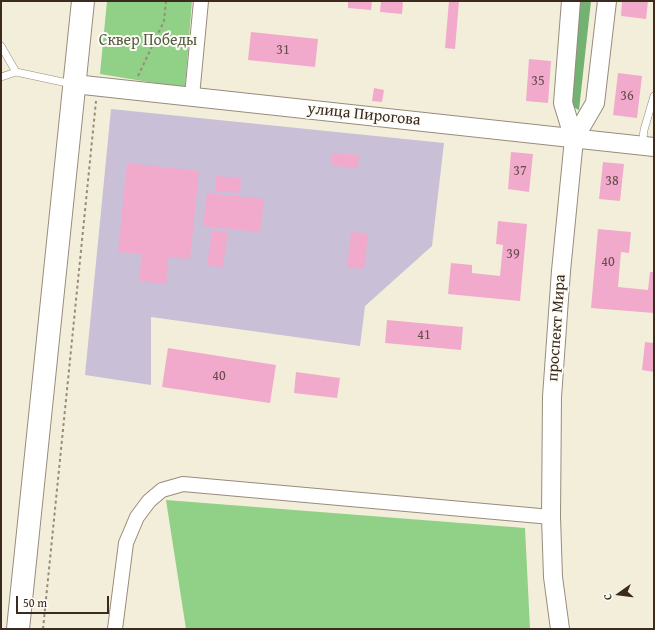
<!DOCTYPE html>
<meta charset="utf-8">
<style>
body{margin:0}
#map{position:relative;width:655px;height:630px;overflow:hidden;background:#f3eed9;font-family:"Gentium Book Plus",serif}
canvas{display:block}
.frame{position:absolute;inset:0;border:2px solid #3b2a1e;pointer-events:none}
.north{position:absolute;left:599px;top:574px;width:40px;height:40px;-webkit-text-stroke:3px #fdfcf7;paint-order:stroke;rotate:256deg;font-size:11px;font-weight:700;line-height:16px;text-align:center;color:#3b2a1e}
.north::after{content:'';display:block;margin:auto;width:14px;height:18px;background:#3b2a1e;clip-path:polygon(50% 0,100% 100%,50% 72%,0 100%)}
.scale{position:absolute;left:16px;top:596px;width:93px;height:18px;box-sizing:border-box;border:2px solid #3b2a1e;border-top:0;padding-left:5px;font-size:12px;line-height:14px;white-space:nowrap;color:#3b2a1e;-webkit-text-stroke:3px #fdfcf7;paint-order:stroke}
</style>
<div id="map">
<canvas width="655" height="630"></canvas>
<div class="frame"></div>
<div class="north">С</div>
<div class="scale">50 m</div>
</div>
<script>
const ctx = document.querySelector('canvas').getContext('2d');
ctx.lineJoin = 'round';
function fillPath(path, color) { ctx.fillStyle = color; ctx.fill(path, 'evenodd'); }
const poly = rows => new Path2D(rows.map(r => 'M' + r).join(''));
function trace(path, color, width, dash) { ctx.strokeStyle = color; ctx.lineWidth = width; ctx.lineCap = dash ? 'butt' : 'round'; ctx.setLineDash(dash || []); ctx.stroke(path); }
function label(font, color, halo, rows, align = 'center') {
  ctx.font = font + ' "Gentium Book Plus",serif'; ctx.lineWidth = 4; ctx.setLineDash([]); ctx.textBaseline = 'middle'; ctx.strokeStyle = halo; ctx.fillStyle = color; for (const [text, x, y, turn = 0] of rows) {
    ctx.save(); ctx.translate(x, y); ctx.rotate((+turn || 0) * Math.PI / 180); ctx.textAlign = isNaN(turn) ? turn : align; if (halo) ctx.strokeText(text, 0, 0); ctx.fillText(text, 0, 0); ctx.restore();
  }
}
fillPath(poly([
 [111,109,444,143,432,246,365,306,360,346,151,317,151,385,85,375]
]), '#c9bfd7');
fillPath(poly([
 [107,1,192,1,185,88,100,74],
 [166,500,525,528,530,629,186,629]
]), '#90d087');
fillPath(poly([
 [576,1,591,1,579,110,567,104]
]), '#74b274');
fillPath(poly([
 [348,1,372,1,371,10,348,8],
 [381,1,403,1,402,14,380,12],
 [449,1,459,1,455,49,445,48],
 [622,1,648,1,646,19,621,16],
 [251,32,318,39,315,67,248,60],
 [529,59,551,61,548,103,526,101],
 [618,73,642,76,637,118,613,115],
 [374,88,384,90,382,102,372,101],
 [511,152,533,154,529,192,508,189],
 [332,153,359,155,358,168,331,166],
 [603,162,624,164,620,201,599,199],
 [127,163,199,171,190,259,168,257,166,284,139,281,142,254,118,252],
 [216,176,241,178,240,193,215,191],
 [207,193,264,199,260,232,203,226],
 [498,221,527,224,520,301,448,294,451,263,472,265,472,273,500,276,503,245,496,244],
 [598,229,631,232,629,253,621,252,618,287,648,290,650,272,654,272,654,313,591,308],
 [212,230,228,232,223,267,207,265],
 [351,232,368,234,364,269,347,267],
 [387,320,463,327,461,350,385,343],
 [645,342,654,343,654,372,642,370],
 [168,348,276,365,270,403,162,387],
 [296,372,340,378,337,398,294,393]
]), '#f2aacc');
const service = poly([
 [1,46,16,72,72,84],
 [1,77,16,72],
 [642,146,644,130,654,96]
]);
const minor = poly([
 [192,96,201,1],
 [115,629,126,543,137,517,149,501,162,490,183,484,551,517]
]);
const tertiary = poly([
 [571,1,563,103,574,139],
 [74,84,654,147],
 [560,629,553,577,551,517,552,397,561,271,574,139,595,103,607,1]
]);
const primary = poly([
 [18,629,83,1]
]);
trace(service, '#978c7c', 8);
trace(minor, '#978c7c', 16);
trace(tertiary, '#978c7c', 20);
trace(primary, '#978c7c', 24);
trace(poly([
 [138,76,164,21,166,1],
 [43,629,96,101]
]), '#978c7c', 2, [3, 3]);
trace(service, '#fff', 7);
trace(minor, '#fff', 14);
trace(tertiary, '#fff', 18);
trace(primary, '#fff', 22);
label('14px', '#694a4a', null, [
 ["31",283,50],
 ["35",538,81],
 ["36",627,96],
 ["37",520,171],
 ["38",612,181],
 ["39",513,254],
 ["40",608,262],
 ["41",424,335],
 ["40",219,376]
]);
label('16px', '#545c3e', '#fdfcf7', [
 ["Сквер Победы",148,41]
]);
label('16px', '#3b2a1e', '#fdfcf7', [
 ["улица Пирогова",364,115,6],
 ["проспект Мира",557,328,-86]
]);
</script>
